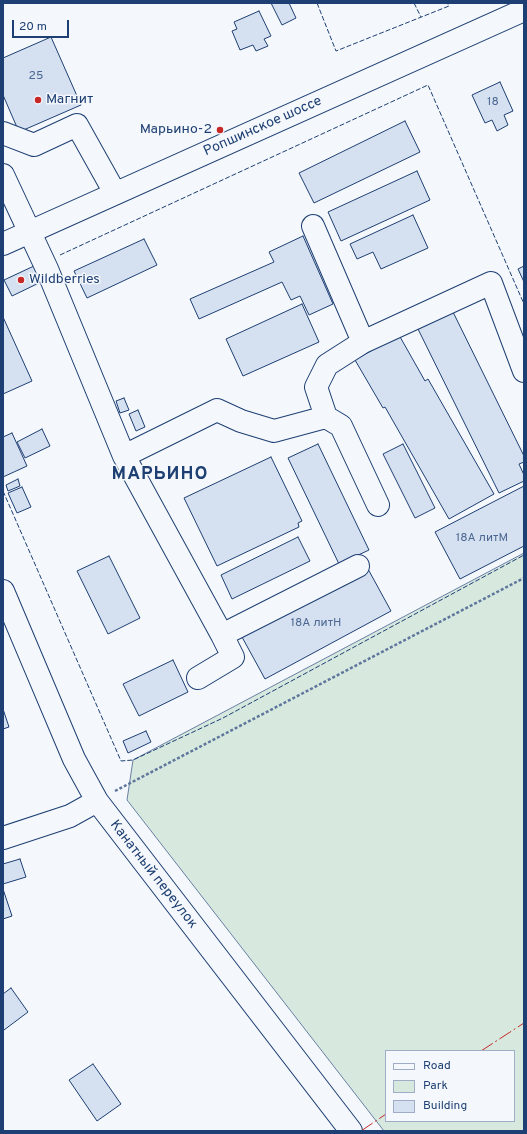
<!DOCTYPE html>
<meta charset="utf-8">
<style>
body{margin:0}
#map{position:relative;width:527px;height:1134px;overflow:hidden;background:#f4f7fb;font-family:Overpass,sans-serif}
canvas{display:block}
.frame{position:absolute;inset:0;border:4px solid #1d3f73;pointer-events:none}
.legend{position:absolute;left:385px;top:1050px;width:130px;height:72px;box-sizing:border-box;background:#f4f7fb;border:1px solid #9eadc5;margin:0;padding:5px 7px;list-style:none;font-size:12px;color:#1d3f73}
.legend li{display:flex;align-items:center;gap:8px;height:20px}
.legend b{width:20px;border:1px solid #9eadc5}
.scale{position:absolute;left:12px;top:20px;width:57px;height:18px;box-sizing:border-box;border:2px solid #1d3f73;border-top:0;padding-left:5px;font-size:12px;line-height:14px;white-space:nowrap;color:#1d3f73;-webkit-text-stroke:3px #f4f7fb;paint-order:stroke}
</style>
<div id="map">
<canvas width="527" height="1134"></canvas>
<div class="frame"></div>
<ul class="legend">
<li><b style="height:5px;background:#f4f7fb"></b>Road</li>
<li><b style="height:11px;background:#d7e8df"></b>Park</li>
<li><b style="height:11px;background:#d5e0f0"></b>Building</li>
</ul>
<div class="scale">20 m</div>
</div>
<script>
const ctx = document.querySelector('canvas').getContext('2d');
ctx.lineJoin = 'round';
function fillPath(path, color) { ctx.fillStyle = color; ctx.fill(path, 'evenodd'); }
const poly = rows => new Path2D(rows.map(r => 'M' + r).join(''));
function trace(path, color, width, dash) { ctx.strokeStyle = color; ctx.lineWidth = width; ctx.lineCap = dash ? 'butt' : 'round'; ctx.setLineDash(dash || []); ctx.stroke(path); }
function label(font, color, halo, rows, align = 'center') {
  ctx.font = font + ' Overpass,sans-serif'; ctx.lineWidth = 3; ctx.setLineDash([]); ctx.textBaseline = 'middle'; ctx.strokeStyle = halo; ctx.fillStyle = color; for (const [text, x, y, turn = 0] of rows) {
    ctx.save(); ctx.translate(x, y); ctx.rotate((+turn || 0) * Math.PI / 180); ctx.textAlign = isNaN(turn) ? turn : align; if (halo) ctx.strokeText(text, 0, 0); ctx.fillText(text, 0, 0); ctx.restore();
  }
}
const green = poly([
 [524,553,524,1131,384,1131,127,800,133,760,524,553],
 [386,1051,514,1051,514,1121,386,1121,386,1051]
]);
fillPath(green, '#d7e8df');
trace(green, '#687fa3', 1);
const building = poly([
 [271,3,289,3,296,18,282,25,271,3],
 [259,11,271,36,264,39,268,46,256,51,253,45,240,50,232,31,237,29,234,22,259,11],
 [51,37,81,105,19,132,3,95,3,58,51,37],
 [500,82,513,111,504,115,508,125,497,131,492,120,485,123,472,95,500,82],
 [405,121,420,152,314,203,299,173,405,121],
 [417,171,430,200,341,241,328,212,417,171],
 [413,215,428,248,381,269,373,252,357,259,350,244,413,215],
 [303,236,333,304,309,315,300,296,291,300,282,282,199,319,190,299,274,262,269,252,303,236],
 [144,239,157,265,87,298,74,271,144,239],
 [34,266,41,282,12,296,4,280,34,266],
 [524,266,524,282,518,269,524,266],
 [302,304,319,342,243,376,226,339,302,304],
 [453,312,524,456,524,462,519,464,524,475,524,481,499,493,418,329,453,312],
 [3,317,32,381,3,394,3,317],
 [399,335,425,381,428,379,494,494,449,519,385,407,383,408,355,360,399,335],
 [124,398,129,410,120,413,116,401,124,398],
 [138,410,145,427,136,431,129,414,138,410],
 [42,429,50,446,25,458,17,442,42,429],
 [12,433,27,466,3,477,3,437,12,433],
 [318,444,369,550,339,564,288,458,318,444],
 [403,444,435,508,415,518,383,454,403,444],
 [271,457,302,521,298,523,299,527,217,566,184,498,271,457],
 [18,479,20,486,8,491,6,485,18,479],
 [524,486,524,546,460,579,435,532,524,486],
 [22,487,31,507,17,513,8,493,22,487],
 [298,537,310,561,232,599,221,575,298,537],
 [109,556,140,618,108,634,77,571,109,556],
 [368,569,391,611,265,679,242,637,368,569],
 [173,660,188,692,139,716,123,684,173,660],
 [3,709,9,727,3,729,3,709],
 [146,731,151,742,128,753,123,741,146,731],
 [20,859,26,877,3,884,3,864,20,859],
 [3,889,12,916,3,919,3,889],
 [11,988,28,1012,4,1030,3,1028,3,994,11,988],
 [93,1064,121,1104,97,1121,69,1080,93,1064]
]);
fillPath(building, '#d5e0f0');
trace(building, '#1d3f73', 1);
const minor = poly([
 [3,133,34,145,77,125,115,193],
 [3,175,47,269,124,456,222,635,233,657,198,678],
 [313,226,363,342],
 [326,417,316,387,327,365,363,342,491,283,524,371],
 [124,456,217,410,241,421,274,431,326,417,341,426,378,505],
 [3,591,74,759,97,801,351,1131],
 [222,635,358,566],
 [3,838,70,816,97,801]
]);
const major = poly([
 [3,244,524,10]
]);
trace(minor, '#1d3f73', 24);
trace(major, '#1d3f73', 24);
trace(poly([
 [115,791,524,578]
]), '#5e769c', 2.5, [3, 2]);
trace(minor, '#f4f7fb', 22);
trace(major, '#f4f7fb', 22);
trace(poly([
 [317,3,336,51,449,6,447,3],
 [414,3,421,17],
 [60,255,428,85,524,304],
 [3,491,121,761,133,760,223,718,524,555]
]), '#1d3f73', 1, [5, 2]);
trace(poly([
 [481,1051,524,1023],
 [361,1131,386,1114]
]), '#c62828', 1, [14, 3, 2, 3]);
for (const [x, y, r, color] of [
 [38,100,4,"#c62828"],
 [220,130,4,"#c62828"],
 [21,280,4,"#c62828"]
]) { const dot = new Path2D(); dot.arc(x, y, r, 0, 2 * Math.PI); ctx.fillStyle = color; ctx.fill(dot); trace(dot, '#f4f7fb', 1.5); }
label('12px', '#4b6792', null, [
 ["25",36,77],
 ["18",493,103],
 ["18А литМ",482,539],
 ["18А литН",316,624]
]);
label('14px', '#1d3f73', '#f4f7fb', [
 ["Магнит",46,100],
 ["Марьино-2",212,130,"right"],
 ["Wildberries",29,280]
], 'left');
label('14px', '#1d3f73', '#f4f7fb', [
 ["Ропшинское шоссе",263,127,-24],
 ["Канатный переулок",153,875,52]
]);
ctx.letterSpacing = '1px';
label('bold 18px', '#1d3f73', '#f4f7fb', [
 ["МАРЬИНО",160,475]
]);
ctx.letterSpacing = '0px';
</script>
